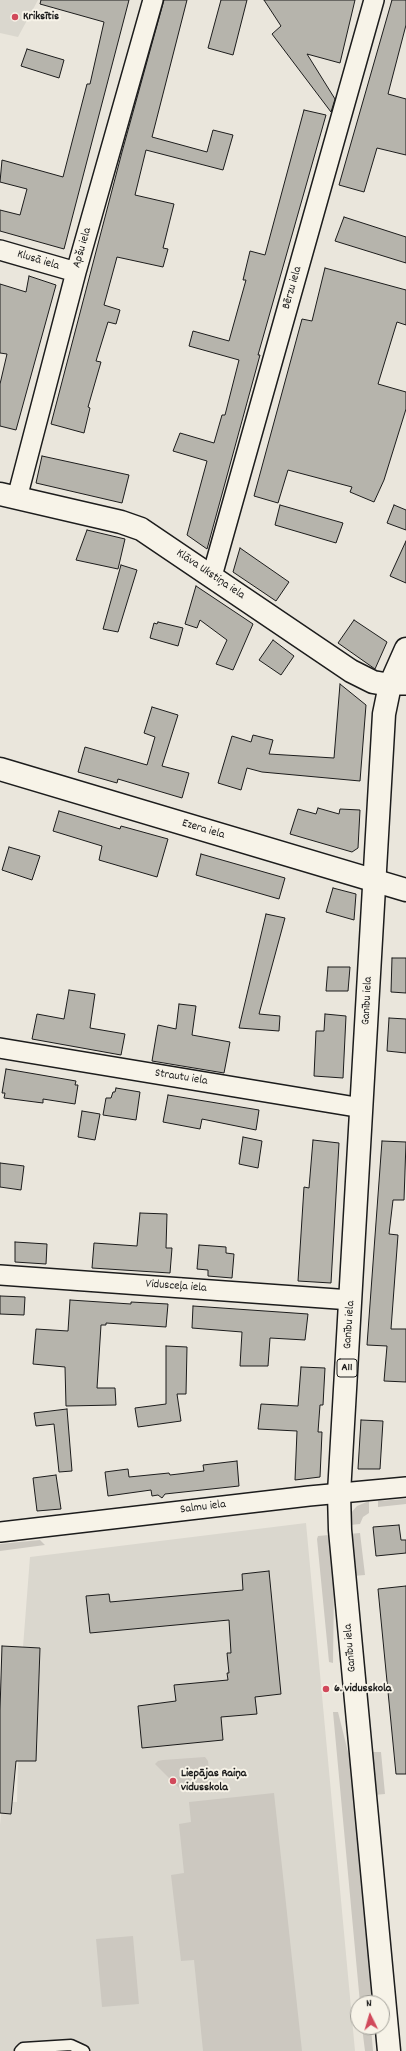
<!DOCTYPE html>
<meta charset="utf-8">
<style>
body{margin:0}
#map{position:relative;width:406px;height:2051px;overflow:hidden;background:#eae6dc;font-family:Dekko,sans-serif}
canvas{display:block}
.north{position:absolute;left:350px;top:1995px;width:40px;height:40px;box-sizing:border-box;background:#f7f3e8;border:1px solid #9f9d96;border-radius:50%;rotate:355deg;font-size:11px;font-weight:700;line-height:16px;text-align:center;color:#1c1c1c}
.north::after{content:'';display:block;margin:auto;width:14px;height:18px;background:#d1495b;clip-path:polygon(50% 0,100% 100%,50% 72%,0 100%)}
</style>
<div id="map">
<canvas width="406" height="2051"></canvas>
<div class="north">N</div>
</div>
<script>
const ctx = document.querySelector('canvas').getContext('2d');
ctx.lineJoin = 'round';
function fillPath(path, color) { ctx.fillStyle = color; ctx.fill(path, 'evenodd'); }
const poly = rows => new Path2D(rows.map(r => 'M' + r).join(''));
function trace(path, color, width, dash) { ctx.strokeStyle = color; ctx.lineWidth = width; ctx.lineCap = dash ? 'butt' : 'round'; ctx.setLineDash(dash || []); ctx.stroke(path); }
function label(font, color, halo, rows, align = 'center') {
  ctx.font = font + ' Dekko,sans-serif'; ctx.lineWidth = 4; ctx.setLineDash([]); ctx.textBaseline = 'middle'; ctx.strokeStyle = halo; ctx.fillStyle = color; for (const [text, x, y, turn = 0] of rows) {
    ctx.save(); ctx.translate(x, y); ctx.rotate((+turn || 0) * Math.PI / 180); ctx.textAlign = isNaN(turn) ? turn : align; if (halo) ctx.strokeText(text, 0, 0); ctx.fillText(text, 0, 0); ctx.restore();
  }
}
fillPath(poly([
 [0,0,38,0,18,37,0,33],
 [306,1523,355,2051,0,2051,0,1825,2,1802,17,1802,18,1761,36,1761,40,1648,23,1647,30,1557]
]), '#dad7ce');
fillPath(poly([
 [406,1499,406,1504,378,1507,378,1501],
 [369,1501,369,1513,363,1517,360,1524,350,1525,350,1514,357,1506],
 [360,1533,365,1575,353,1576,349,1534],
 [329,1535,334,1584,333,1663,329,1662,317,1539,318,1536],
 [40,1540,45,1545,0,1551,0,1544],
 [333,1712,338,1712,351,1764,374,1999,370,2003,360,2003],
 [370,1752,381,1752,385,1794,374,1795],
 [205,1757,208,1761,211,1787,181,1790,155,1764,158,1761,163,1760],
 [274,1793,302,2051,203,2051,194,1960,181,1961,171,1875,184,1873,179,1824,191,1822,189,1802],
 [133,1936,139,2004,102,2007,96,1939],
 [362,2027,371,2027,373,2051,365,2051]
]), '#ccc8c0');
const building = poly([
 [41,0,129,0,64,249,0,231,0,210,20,215,27,189,0,182,2,160,63,177,87,84,90,84,104,22,40,4,41,0],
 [164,0,187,0,152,137,207,152,213,130,233,135,223,170,146,150,135,195,174,204,163,248,168,249,163,267,117,257,104,305,120,310,116,324,108,322,96,361,101,362,88,407,90,408,84,433,51,424,122,152,164,0],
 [221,0,247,0,233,55,208,48,221,0],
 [264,0,355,0,340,63,307,54,335,99,331,112,272,34,281,26,264,0],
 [392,0,406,0,406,25,388,94,406,99,406,155,377,148,364,192,339,185,392,0],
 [27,49,64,60,59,78,21,66,27,49],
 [304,110,326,115,258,355,260,355,207,549,187,535,207,461,173,451,180,433,214,443,222,415,225,415,239,360,189,346,193,331,229,341,246,280,243,280,250,251,265,255,304,110],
 [344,217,406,237,406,263,335,241,344,217],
 [325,268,406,290,406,325,397,322,378,384,406,392,406,409,384,480,374,502,350,492,352,487,288,470,278,503,254,496,302,319,312,321,325,268],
 [29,276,56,285,16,430,0,426,0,384,7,354,0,353,0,284,26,292,29,276],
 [42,456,129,475,122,503,36,483,42,456],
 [280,505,343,523,336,543,275,525,280,505],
 [394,505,406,510,406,530,387,523,394,505],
 [87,530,125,539,118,569,76,560,87,530],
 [406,541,406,583,390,576,406,541],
 [240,548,289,582,276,601,233,572,240,548],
 [121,565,137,570,118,632,103,629,121,565],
 [196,586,253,624,233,670,216,664,227,640,200,620,197,628,185,624,196,586],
 [354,620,387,642,375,669,338,643,354,620],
 [158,622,183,628,178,646,150,638,154,623,157,624,158,622],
 [273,640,294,656,281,675,259,660,273,640],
 [340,684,366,705,360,781,262,772,247,768,241,790,218,783,232,736,251,742,253,735,273,740,269,754,334,758,340,684],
 [152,707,178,715,162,766,189,773,182,798,118,779,117,783,78,772,85,747,147,765,155,737,144,733,152,707],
 [318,808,339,814,340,809,360,810,358,848,352,852,290,834,298,809,316,814,318,808],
 [59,811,120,829,121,826,168,839,157,877,99,860,102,846,53,831,59,811],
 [9,847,40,856,32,880,2,870,9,847],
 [201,854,285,878,279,899,196,875,201,854],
 [333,888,356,894,354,920,326,912,333,888],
 [266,914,285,918,259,1014,280,1016,279,1031,239,1028,266,914],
 [392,958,406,958,406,993,391,992,392,958],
 [328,967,350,967,348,991,326,991,328,967],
 [69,990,95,994,90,1028,125,1034,121,1055,32,1039,37,1014,64,1019,69,990],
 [179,1004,196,1006,192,1035,230,1042,224,1073,152,1061,158,1025,176,1029,179,1004],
 [325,1014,346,1016,343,1078,314,1076,316,1031,324,1031,325,1014],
 [389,1018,406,1019,406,1053,387,1051,389,1018],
 [6,1069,76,1081,75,1085,78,1085,75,1104,43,1099,43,1103,4,1098,5,1093,2,1093,6,1069],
 [116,1088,140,1092,136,1120,103,1115,106,1098,111,1098,113,1092,115,1092,116,1088],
 [168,1095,259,1110,256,1130,202,1119,200,1129,163,1122,168,1095],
 [82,1111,100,1114,95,1140,78,1137,82,1111],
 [243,1137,262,1141,258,1168,239,1164,243,1137],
 [313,1140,339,1143,331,1283,298,1281,304,1187,309,1188,313,1140],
 [382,1141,406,1142,404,1200,393,1200,389,1234,398,1235,391,1329,406,1329,406,1382,384,1381,387,1346,367,1345,382,1141],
 [0,1163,24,1166,21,1190,0,1187,0,1163],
 [140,1213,167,1214,166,1248,172,1248,170,1273,92,1268,94,1243,137,1246,140,1213],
 [15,1242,47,1244,46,1264,15,1262,15,1242],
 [199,1245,226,1247,226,1253,234,1254,232,1278,208,1276,208,1270,197,1269,199,1245],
 [0,1296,25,1297,24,1315,0,1314,0,1296],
 [70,1300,131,1304,131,1302,168,1304,166,1327,106,1323,106,1325,101,1325,97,1388,115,1388,116,1405,66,1406,65,1367,33,1364,36,1329,68,1331,70,1300],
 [193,1306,308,1314,305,1340,270,1338,268,1366,240,1366,242,1332,192,1328,193,1306],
 [166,1346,187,1347,186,1394,177,1394,181,1421,138,1427,135,1408,166,1404,166,1346],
 [301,1367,325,1368,323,1405,320,1405,318,1432,322,1432,321,1455,320,1477,295,1480,297,1431,258,1429,261,1404,298,1406,301,1367],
 [67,1409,72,1471,59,1472,54,1424,36,1426,34,1413,67,1409],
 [361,1420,383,1421,380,1469,358,1469,361,1420],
 [237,1461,239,1486,165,1494,162,1498,158,1495,152,1496,151,1490,108,1496,105,1472,128,1469,129,1477,169,1473,170,1475,204,1471,203,1465,237,1461],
 [56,1475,61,1509,37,1511,33,1478,56,1475],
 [399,1525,401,1540,406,1540,406,1553,376,1556,373,1527,399,1525],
 [269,1571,281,1694,255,1697,257,1714,221,1717,223,1740,142,1748,138,1706,176,1701,174,1685,228,1680,227,1673,229,1673,227,1653,231,1653,229,1620,90,1633,86,1596,109,1594,110,1602,243,1590,242,1574,269,1571],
 [406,1586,406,1774,396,1774,378,1589,406,1586],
 [2,1646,40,1648,36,1761,16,1761,11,1814,0,1813,0,1710,2,1646]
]);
fillPath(building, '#b6b4ac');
trace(building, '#1c1c1c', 1);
const service = poly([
 [20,2051,23,2048,71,2045,84,2051]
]);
const minor = poly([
 [0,250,76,272],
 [17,498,76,272,153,0],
 [212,576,374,0],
 [390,685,406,685],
 [0,1048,362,1108],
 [0,1275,351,1300],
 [0,1532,309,1496,406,1487]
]);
const tertiary = poly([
 [0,494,121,522,141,529,351,671,373,682,390,685],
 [0,769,406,890]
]);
const trunk = poly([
 [389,2051,340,1530,339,1493,384,714,390,685,406,649]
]);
trace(service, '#1c1c1c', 13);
trace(minor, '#1c1c1c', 22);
trace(tertiary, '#1c1c1c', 25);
trace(trunk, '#1c1c1c', 25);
trace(service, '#f7f3e8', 10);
trace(minor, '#f7f3e8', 19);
trace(tertiary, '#f7f3e8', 22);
trace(trunk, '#f7f3e8', 22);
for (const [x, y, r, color] of [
 [15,17,4,"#d1495b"],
 [326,1689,4,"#d1495b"],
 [173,1781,4,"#d1495b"]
]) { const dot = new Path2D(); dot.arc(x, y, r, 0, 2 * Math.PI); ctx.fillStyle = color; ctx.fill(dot); trace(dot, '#f7f3e8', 1.5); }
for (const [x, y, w] of [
 [347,1368,20]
]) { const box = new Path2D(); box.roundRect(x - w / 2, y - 9, w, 18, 3); ctx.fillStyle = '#f7f3e8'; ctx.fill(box); trace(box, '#1c1c1c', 1); }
label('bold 11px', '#1c1c1c', null, [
 ["A11",347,1368]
]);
label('bold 12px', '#1c1c1c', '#f7f3e8', [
 ["Kriksītis",23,17],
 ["6. vidusskola",334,1689],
 ["Liepājas Raiņa",181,1774],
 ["vidusskola",181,1788]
], 'left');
label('12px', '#1c1c1c', '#f7f3e8', [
 ["Apšu iela",83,248,-74],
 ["Klusā iela",38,261,17],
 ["Bērzu iela",293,288,-74],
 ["Klāva Ukstiņa iela",210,575,34],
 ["Ezera iela",203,830,17],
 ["Ganību iela",368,1001,-87],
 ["Strautu iela",181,1078,9],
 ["Vidusceļa iela",176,1287,4],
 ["Ganību iela",350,1325,-86],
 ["Salmu iela",203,1508,-7],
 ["Ganību iela",351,1648,-95]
]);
</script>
